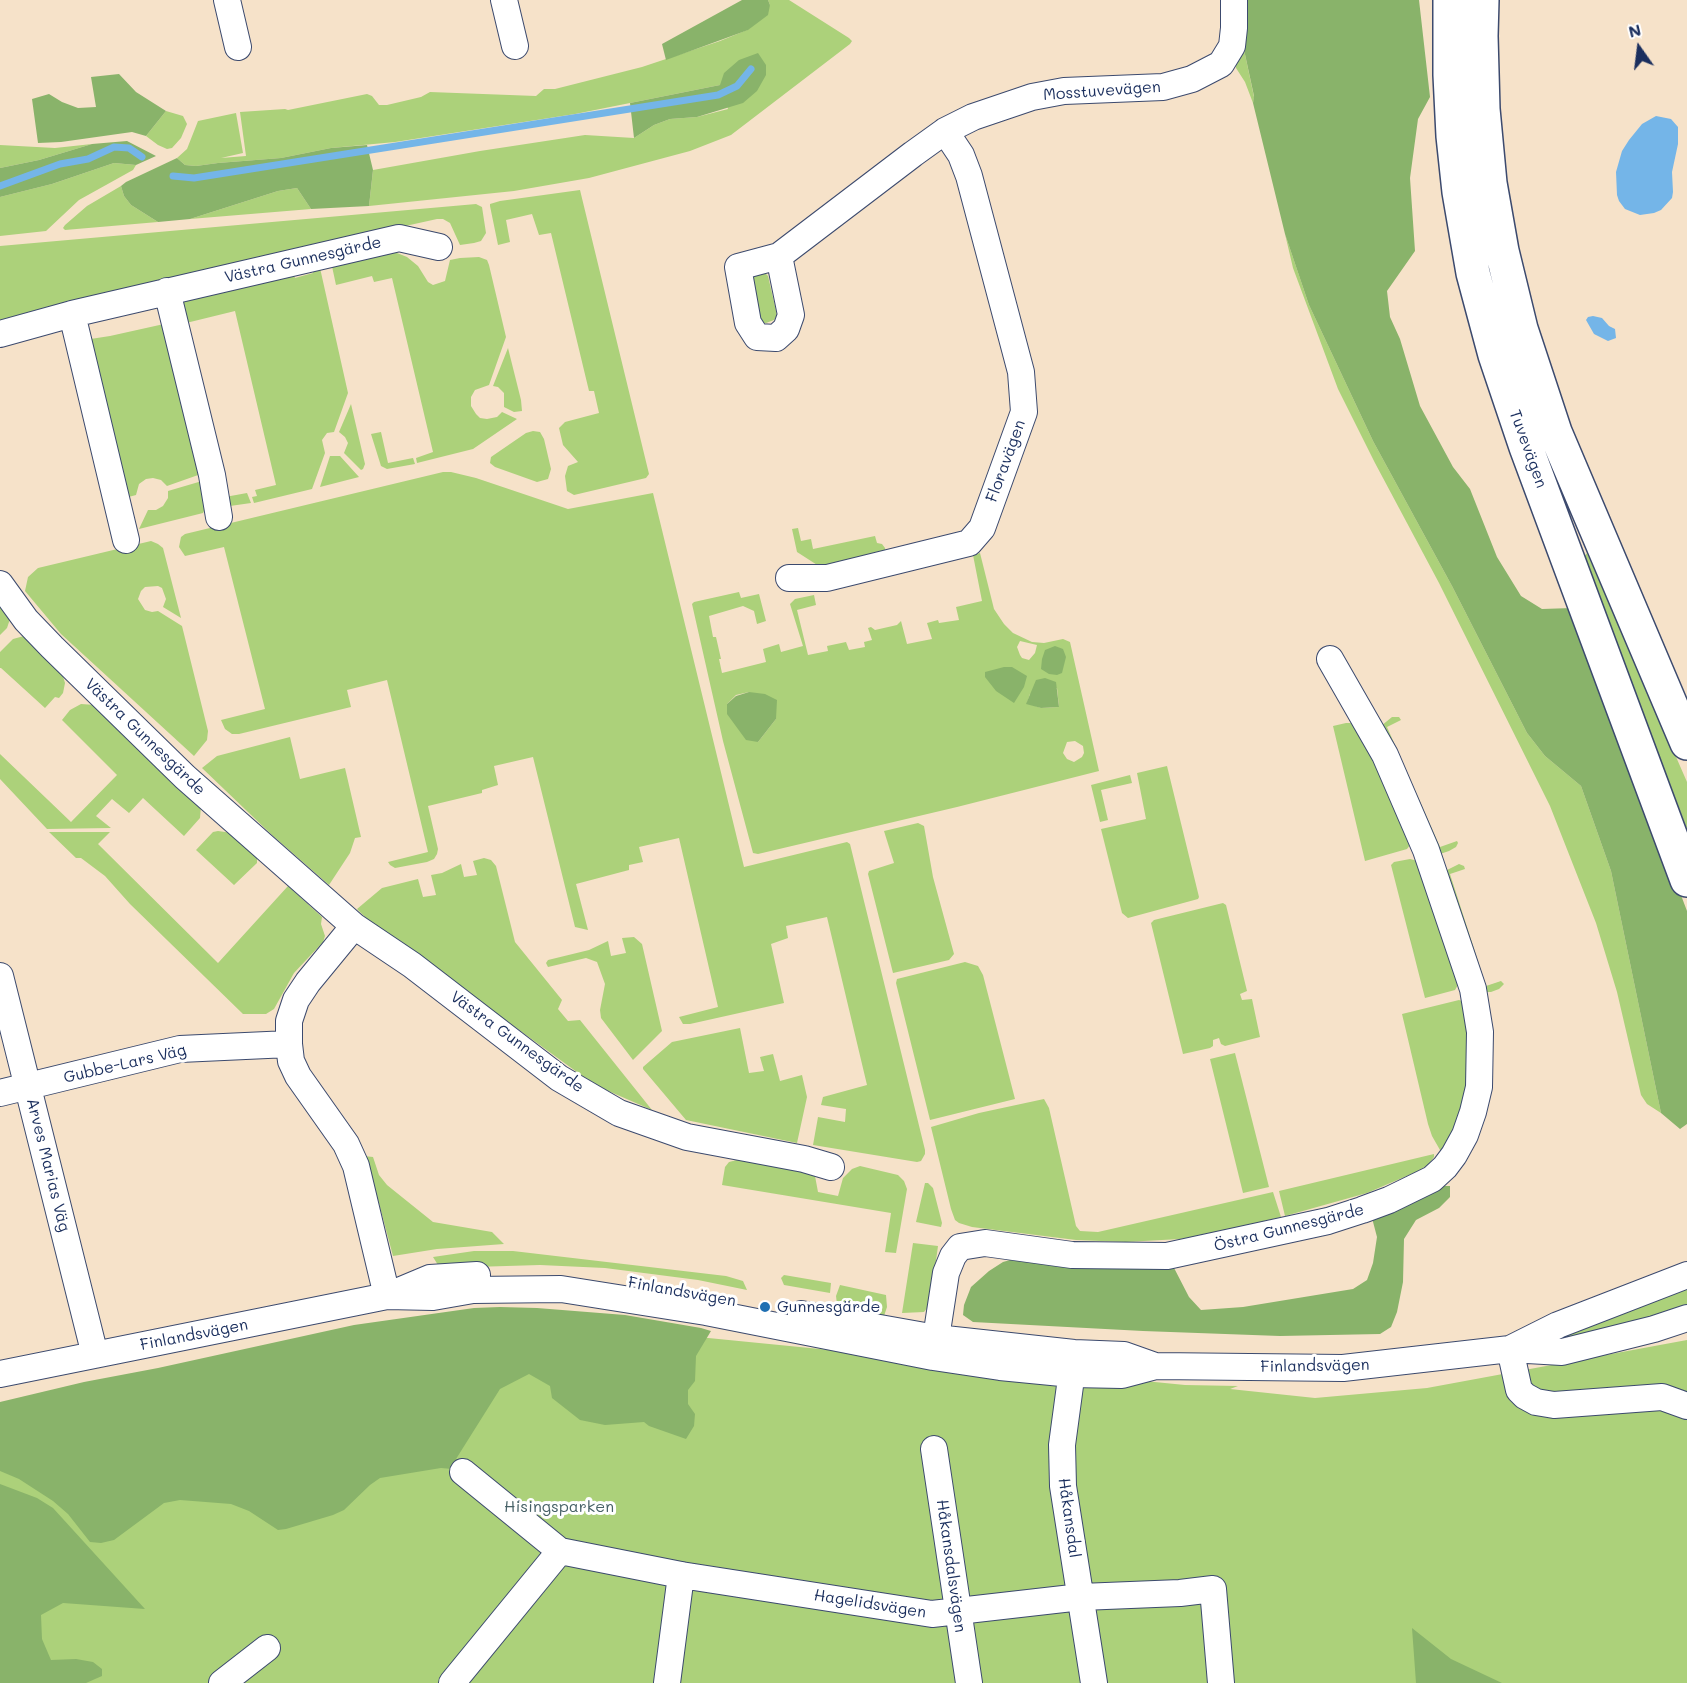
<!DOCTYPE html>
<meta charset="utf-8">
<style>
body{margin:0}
#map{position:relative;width:1687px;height:1683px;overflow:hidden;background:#f6e2c9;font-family:Mali,sans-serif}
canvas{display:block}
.north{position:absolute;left:1609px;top:18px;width:60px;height:60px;-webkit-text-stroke:4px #fff;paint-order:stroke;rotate:346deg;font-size:16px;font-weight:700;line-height:24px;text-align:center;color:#1b2f5e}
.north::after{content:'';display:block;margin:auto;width:21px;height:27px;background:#1b2f5e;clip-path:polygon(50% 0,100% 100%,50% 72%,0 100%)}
</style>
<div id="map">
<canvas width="1687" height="1683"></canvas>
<div class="north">N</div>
</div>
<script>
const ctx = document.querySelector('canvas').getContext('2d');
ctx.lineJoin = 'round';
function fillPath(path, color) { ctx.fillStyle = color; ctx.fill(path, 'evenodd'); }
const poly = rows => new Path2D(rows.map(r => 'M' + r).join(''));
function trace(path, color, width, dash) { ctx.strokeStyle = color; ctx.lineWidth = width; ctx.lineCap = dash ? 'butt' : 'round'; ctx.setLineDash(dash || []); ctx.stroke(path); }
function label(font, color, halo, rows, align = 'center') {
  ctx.font = font + ' Mali,sans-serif'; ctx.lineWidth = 6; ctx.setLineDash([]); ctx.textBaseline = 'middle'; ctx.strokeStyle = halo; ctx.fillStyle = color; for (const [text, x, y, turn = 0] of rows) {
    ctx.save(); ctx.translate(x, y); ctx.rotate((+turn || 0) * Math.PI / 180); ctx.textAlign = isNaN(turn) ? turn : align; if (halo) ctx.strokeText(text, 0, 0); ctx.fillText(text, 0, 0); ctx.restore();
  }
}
fillPath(poly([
 [768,0,789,0,849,38,852,41,850,44,731,135,690,151,589,178,514,191,369,206,373,170,480,151,585,135,634,138,654,125,670,119,697,117,728,109,720,85,575,114,395,142,331,148,281,158,218,163,196,166,185,165,177,158,187,149,198,121,236,113,243,153,221,158,246,156,240,112,285,109,288,110,367,94,372,96,379,105,387,105,421,97,430,92,536,96,544,89,555,89,642,67,720,41,747,30,757,22,770,5],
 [1243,45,1254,97,1253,103,1245,82,1236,68,1236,61],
 [166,111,183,116,187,124,181,138,172,148,167,149,158,145,146,136],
 [92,144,39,160,0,168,0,145,55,148],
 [114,163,136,165,133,170,79,200,46,231,0,236,0,197,52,184],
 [121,186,124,196,131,205,158,222,65,230,63,228,65,225,87,206],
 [297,188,311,209,190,219,278,191],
 [580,190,649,474,646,478,574,495,567,491,565,476,568,466,578,462,563,445,559,428,565,422,599,413,594,391,589,391,551,233,539,235,532,214,506,220,510,242,498,245,490,206,490,204,500,201],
 [476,204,482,207,486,233,481,241,474,243,460,245,450,223,443,219,437,219,351,238,0,326,0,246],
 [1285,234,1309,305,1373,441,1452,586,1527,733,1545,756,1581,786,1611,871,1661,1113,1647,1104,1641,1095,1617,992,1596,923,1550,806,1439,583,1375,463,1338,389,1293,268],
 [387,249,407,257,418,266,428,282,433,285,445,281,450,260,460,258,479,257,487,260,489,265,506,337,489,385,475,390,471,397,471,406,476,414,480,418,487,419,497,417,502,412,517,419,473,449,417,463,416,458,433,452,392,278,374,282,372,276,336,285,330,257],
 [320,268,348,393,334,432,327,433,322,440,325,453,312,489,254,503,252,497,257,496,255,490,276,485,235,311,182,324,172,295,293,273,295,278,313,273,313,270],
 [764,272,768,276,777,315,774,320,766,323,761,323,748,276],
 [164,324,201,474,167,486,161,480,153,478,146,479,139,484,136,495,121,499,84,340,110,336],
 [508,348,521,400,522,411,514,412,504,407,504,393,498,387,493,386],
 [351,404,365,464,363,469,361,470,344,453,348,443,345,437,339,432],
 [533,431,540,432,544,439,551,469,548,479,537,482,495,467,490,463,491,457,526,433],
 [381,432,388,463,413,458,415,464,387,469,381,466,371,434],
 [330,456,340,456,359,477,320,487],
 [443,472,451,472,476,478,568,509,653,493,744,867,847,842,850,844,925,1150,925,1154,921,1161,917,1162,813,1145,818,1117,845,1122,846,1109,821,1105,823,1097,867,1085,827,917,786,926,788,938,771,944,784,1003,690,1024,683,1024,679,1017,718,1007,679,838,639,847,643,862,629,865,629,870,576,884,588,930,575,927,533,757,494,766,498,785,482,790,482,793,428,806,438,849,437,854,434,859,427,862,395,868,390,865,388,862,428,852,387,680,347,690,351,707,239,734,232,734,225,729,221,720,265,709,224,547,185,556,179,547,181,537,185,534],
 [202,481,207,505,203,513,139,529,148,510,156,510,163,506,168,498,168,491],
 [247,493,251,503,230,506,225,497],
 [798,528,801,541,811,539,813,549,875,536,877,543,882,544,885,548,886,556,825,570,797,552,792,529],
 [151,541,158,544,163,548,181,618,163,607,166,599,162,588,158,586,145,587,141,591,138,599,145,610,152,612,158,611,182,626,208,731,207,740,194,756,61,634,25,591,28,577,38,568],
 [980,553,994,609,1004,624,1013,633,1032,642,1044,643,1063,639,1070,642,1099,771,957,807,758,854,753,853,723,741,692,604,694,602,739,592,741,598,759,594,766,621,757,624,754,611,743,606,709,616,713,637,716,637,721,659,719,659,722,673,766,662,763,649,779,644,781,652,803,646,790,604,795,599,814,595,816,605,797,610,808,655,828,651,827,646,846,642,849,650,865,647,864,642,872,640,868,628,871,627,875,630,897,625,901,621,907,644,932,639,927,623,938,620,939,623,959,620,956,607,982,601,973,555],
 [1020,641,1037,645,1035,653,1029,660,1022,658,1020,655,1017,647],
 [1057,688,1059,707,1041,708,1027,703,1030,694],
 [749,692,776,719,758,742,727,704,736,695],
 [1075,741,1083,746,1084,753,1082,757,1074,762,1067,759,1063,753,1067,742],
 [1587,553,1687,782,1687,829,1585,562,1584,557],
 [0,602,10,619,7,628,0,635],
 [24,636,62,673,65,683,63,693,59,698,55,697,45,708,1,668,0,668,0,652,13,639],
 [81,704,95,705,201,806,200,818,184,836,143,798,129,813,112,799,96,816,111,828,47,829,0,779,0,754,71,822,117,775,62,720,70,710],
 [1392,717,1399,717,1401,720,1387,727,1440,847,1457,841,1458,843,1456,847,1449,851,1440,854,1381,726],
 [1346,723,1353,723,1360,728,1410,845,1407,849,1365,861,1333,726],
 [290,737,300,779,345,768,361,837,355,838,350,853,329,885,272,835,202,768,217,756],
 [1167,766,1199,897,1198,899,1128,918,1122,913,1101,829,1146,819,1137,773],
 [1130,775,1132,783,1101,790,1108,820,1100,822,1091,785],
 [918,823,924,826,933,877,954,954,949,960,893,973,868,874,869,871,894,863,884,831],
 [218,831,232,833,257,856,257,863,234,885,196,850,213,832],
 [49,832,110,832,98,844,218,963,288,886,322,917,321,924,325,936,323,942,294,973,274,1009,266,1014,243,1014,130,904,105,876,81,858,76,858],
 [484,858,491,860,496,866,515,942,562,1000,558,1009,568,1021,580,1020,652,1110,606,1090,581,1075,369,921,357,909,382,888,418,879,423,897,436,895,431,875,442,873,461,864,464,877,477,875,473,861],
 [1410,859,1418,861,1459,983,1455,990,1425,998,1391,865,1394,862],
 [1459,864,1464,866,1465,869,1450,874,1486,986,1501,981,1504,984,1499,989,1491,992,1486,992,1445,871],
 [1223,903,1226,905,1247,991,1240,994,1242,1000,1252,999,1260,1037,1225,1046,1221,1044,1219,1038,1213,1040,1213,1046,1210,1048,1183,1054,1151,923,1154,920],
 [634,937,642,944,662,1031,633,1060,601,1018,600,1010,605,984,597,962,586,958,548,967,546,963,548,960,589,950,608,941,611,956,626,953,622,938],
 [965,962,978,966,983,975,1015,1099,930,1120,896,983,897,979],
 [1459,1000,1464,1002,1470,1051,1464,1112,1443,1150,1440,1150,1432,1136,1428,1124,1402,1014],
 [740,1028,749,1073,764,1071,760,1057,773,1054,780,1081,802,1075,807,1097,797,1143,686,1120,643,1069,643,1067,672,1042],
 [1235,1053,1269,1187,1243,1193,1210,1059],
 [1044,1099,1049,1108,1076,1226,1080,1231,1098,1232,1273,1192,1281,1217,1216,1233,1180,1239,1126,1242,1076,1240,972,1227,959,1223,955,1220,951,1209,931,1127,979,1113],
 [1434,1154,1434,1157,1428,1165,1416,1172,1367,1193,1285,1216,1279,1191],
 [364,1156,373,1157,379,1175,387,1185,433,1222,492,1232,504,1244,437,1249,393,1256,373,1181],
 [741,1159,810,1171,815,1176,818,1192,838,1196,843,1178,852,1169,860,1166,898,1175,904,1181,907,1189,896,1253,885,1252,891,1213,722,1185,725,1167,729,1162],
 [925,1183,928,1183,933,1188,942,1223,941,1227,916,1222],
 [913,1243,938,1246,931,1297,928,1307,924,1312,902,1313],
 [474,1251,513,1251,726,1276,743,1281,747,1290,698,1280,605,1268,540,1265,473,1267,438,1265,433,1257],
 [784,1275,831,1283,830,1293,784,1285,781,1278],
 [840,1285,886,1295,887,1307,883,1319,837,1304,836,1296],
 [1687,1289,1687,1306,1612,1328,1551,1342,1551,1340],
 [617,1329,1185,1385,1238,1386,1230,1389,1315,1398,1427,1388,1687,1340,1687,1683,0,1683,0,1412]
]), '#acd17a');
fillPath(poly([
 [742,0,768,0,770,5,768,15,748,30,666,60,662,44],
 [1244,0,1419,0,1430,97,1418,119,1410,178,1415,251,1387,291,1390,317,1400,339,1420,406,1453,467,1470,489,1497,557,1521,596,1542,609,1572,608,1687,911,1687,1124,1680,1129,1661,1113,1611,871,1581,786,1545,756,1527,733,1452,586,1373,441,1309,305,1285,234,1253,103,1254,96,1243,45],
 [758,53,766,65,766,75,757,91,743,103,697,117,670,119,654,125,634,138,630,103,720,85,724,73,739,60],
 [119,74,136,92,166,111,146,136,132,132,61,142,38,143,32,99,49,94,62,102,78,108,96,107,91,77],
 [127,141,156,156,136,165,114,163,52,184,0,197,0,168,39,160,92,144],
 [367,145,373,170,369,206,311,209,297,188,278,191,190,219,158,222,131,205,124,196,121,186,126,182,177,158,185,165,196,166,218,163,281,158,331,148],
 [1055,646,1063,649,1066,657,1062,673,1057,675,1049,674,1041,669,1042,659,1045,650],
 [1004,667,1012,667,1027,676,1024,687,1014,703,996,691,985,677,985,672],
 [1045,678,1056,682,1059,707,1041,708,1026,704,1036,680],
 [749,692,765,694,777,700,776,719,758,742,746,740,727,714,727,704,736,696],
 [1441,1186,1450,1186,1450,1197,1439,1208,1416,1220,1404,1239,1403,1282,1397,1312,1391,1327,1380,1334,1280,1336,1143,1331,973,1322,963,1315,964,1305,971,1287,989,1271,1003,1262,1010,1260,1068,1266,1129,1269,1172,1264,1189,1297,1201,1310,1243,1307,1353,1289,1367,1280,1373,1263,1377,1237,1372,1218],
 [500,1307,537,1308,625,1315,701,1328,711,1331,696,1356,695,1381,688,1390,688,1404,695,1414,694,1426,686,1439,649,1426,644,1422,605,1425,580,1420,552,1398,550,1386,529,1374,500,1389,456,1459,461,1461,452,1469,441,1468,380,1478,370,1485,344,1510,333,1515,286,1529,278,1530,249,1511,231,1504,180,1500,164,1503,114,1540,101,1543,90,1542,68,1514,53,1501,19,1479,0,1471,0,1402,84,1382,158,1368,354,1325,474,1308],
 [0,1484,37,1498,53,1508,145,1609,63,1603,41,1615,42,1639,51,1660,76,1659,93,1662,102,1669,102,1676,86,1683,0,1683],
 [1412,1628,1451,1659,1502,1683,1416,1683]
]), '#89b36a');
fillPath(poly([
 [1656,116,1671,119,1678,127,1678,144,1672,172,1673,192,1672,198,1661,210,1654,213,1640,215,1625,209,1619,201,1617,195,1616,172,1622,151,1629,140,1642,124],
 [1593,316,1602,318,1609,326,1615,329,1616,338,1608,341,1594,334,1586,320,1588,317]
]), '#74b5e8');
trace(poly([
 [173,176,194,178,718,95,737,86,751,69],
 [0,186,60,164,88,159,114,147,129,148,142,157]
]), '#74b5e8', 7);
const minor = poly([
 [227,0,238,47],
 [504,0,515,46],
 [779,256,791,315,786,329,776,338,757,337,748,323,738,267,779,256,913,154,945,131,973,117,1032,97,1064,91,1163,87,1192,79,1221,64,1232,46,1234,28,1234,0],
 [167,291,212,475,219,517],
 [72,314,126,540],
 [0,334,72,314,399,238,439,247],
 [789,578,827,578,969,543,982,528,1024,412,1021,372,969,176,961,155,945,131],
 [0,584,26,620,52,647,185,777,354,926,412,965,559,1078,619,1113,687,1137,804,1159,831,1167],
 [354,926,308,982,296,1000,289,1021,289,1044,291,1061,298,1076,346,1144,356,1166,387,1296],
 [0,976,95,1355],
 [0,1093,180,1049,289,1044],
 [387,1296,433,1297,473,1290,561,1289,706,1312,933,1357,1000,1367,1072,1374,1122,1375,1156,1366,1343,1368,1510,1349,1562,1352,1654,1329,1687,1318],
 [801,1314,936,1338,1074,1353,1124,1355,1155,1366],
 [936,1338,946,1273,953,1256,960,1247,985,1243,1072,1255,1167,1256,1328,1221,1362,1210,1389,1200,1432,1179,1445,1167,1454,1155,1465,1135,1473,1112,1479,1087,1480,1032,1473,989,1426,850,1385,755,1330,659],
 [1510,1349,1519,1390,1525,1396,1536,1402,1554,1405,1662,1397,1687,1406],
 [1510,1349,1558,1325,1687,1275],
 [1074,1356,1062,1445,1063,1486,1094,1683],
 [0,1374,387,1296,430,1278,477,1275],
 [934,1449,969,1683],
 [463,1472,560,1551,681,1575,932,1614,1081,1597,1180,1593,1213,1589,1221,1683],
 [222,1683,267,1648],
 [452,1683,560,1551],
 [667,1683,681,1575]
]);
const secondary = poly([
 [1450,0,1450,75,1453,136,1459,192,1473,273,1495,355,1526,447,1687,880],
 [1482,0,1481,36,1483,109,1490,183,1502,251,1521,329,1555,432,1687,743]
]);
trace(minor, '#3c4a6e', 28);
trace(secondary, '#3c4a6e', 36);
trace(minor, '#fff', 26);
trace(secondary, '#fff', 33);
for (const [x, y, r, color] of [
 [765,1307,6,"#1f6fb2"]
]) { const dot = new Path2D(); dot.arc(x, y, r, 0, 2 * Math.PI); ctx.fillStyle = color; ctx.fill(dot); trace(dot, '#fff', 2); }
label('16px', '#1b2f5e', '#fff', [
 ["Mosstuvevägen",1102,91,-4],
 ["Västra Gunnesgärde",303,260,-13],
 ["Tuvevägen",1528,449,70],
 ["Floravägen",1006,461,-70],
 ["Västra Gunnesgärde",145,737,44],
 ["Västra Gunnesgärde",517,1042,36],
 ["Gubbe-Lars Väg",125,1064,-13],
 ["Arves Marias Väg",48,1165,76],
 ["Östra Gunnesgärde",1289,1228,-14],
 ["Finlandsvägen",682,1292,10],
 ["Finlandsvägen",194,1335,-11],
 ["Finlandsvägen",1315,1366,-1],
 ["Håkansdal",1069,1518,82],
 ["Håkansdalsvägen",951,1566,82],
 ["Hagelidsvägen",870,1604,9]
]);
label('16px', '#1b2f5e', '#fff', [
 ["Gunnesgärde",777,1307]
], 'left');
label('16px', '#466066', '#fff', [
 ["Hisingsparken",559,1507]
]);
</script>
